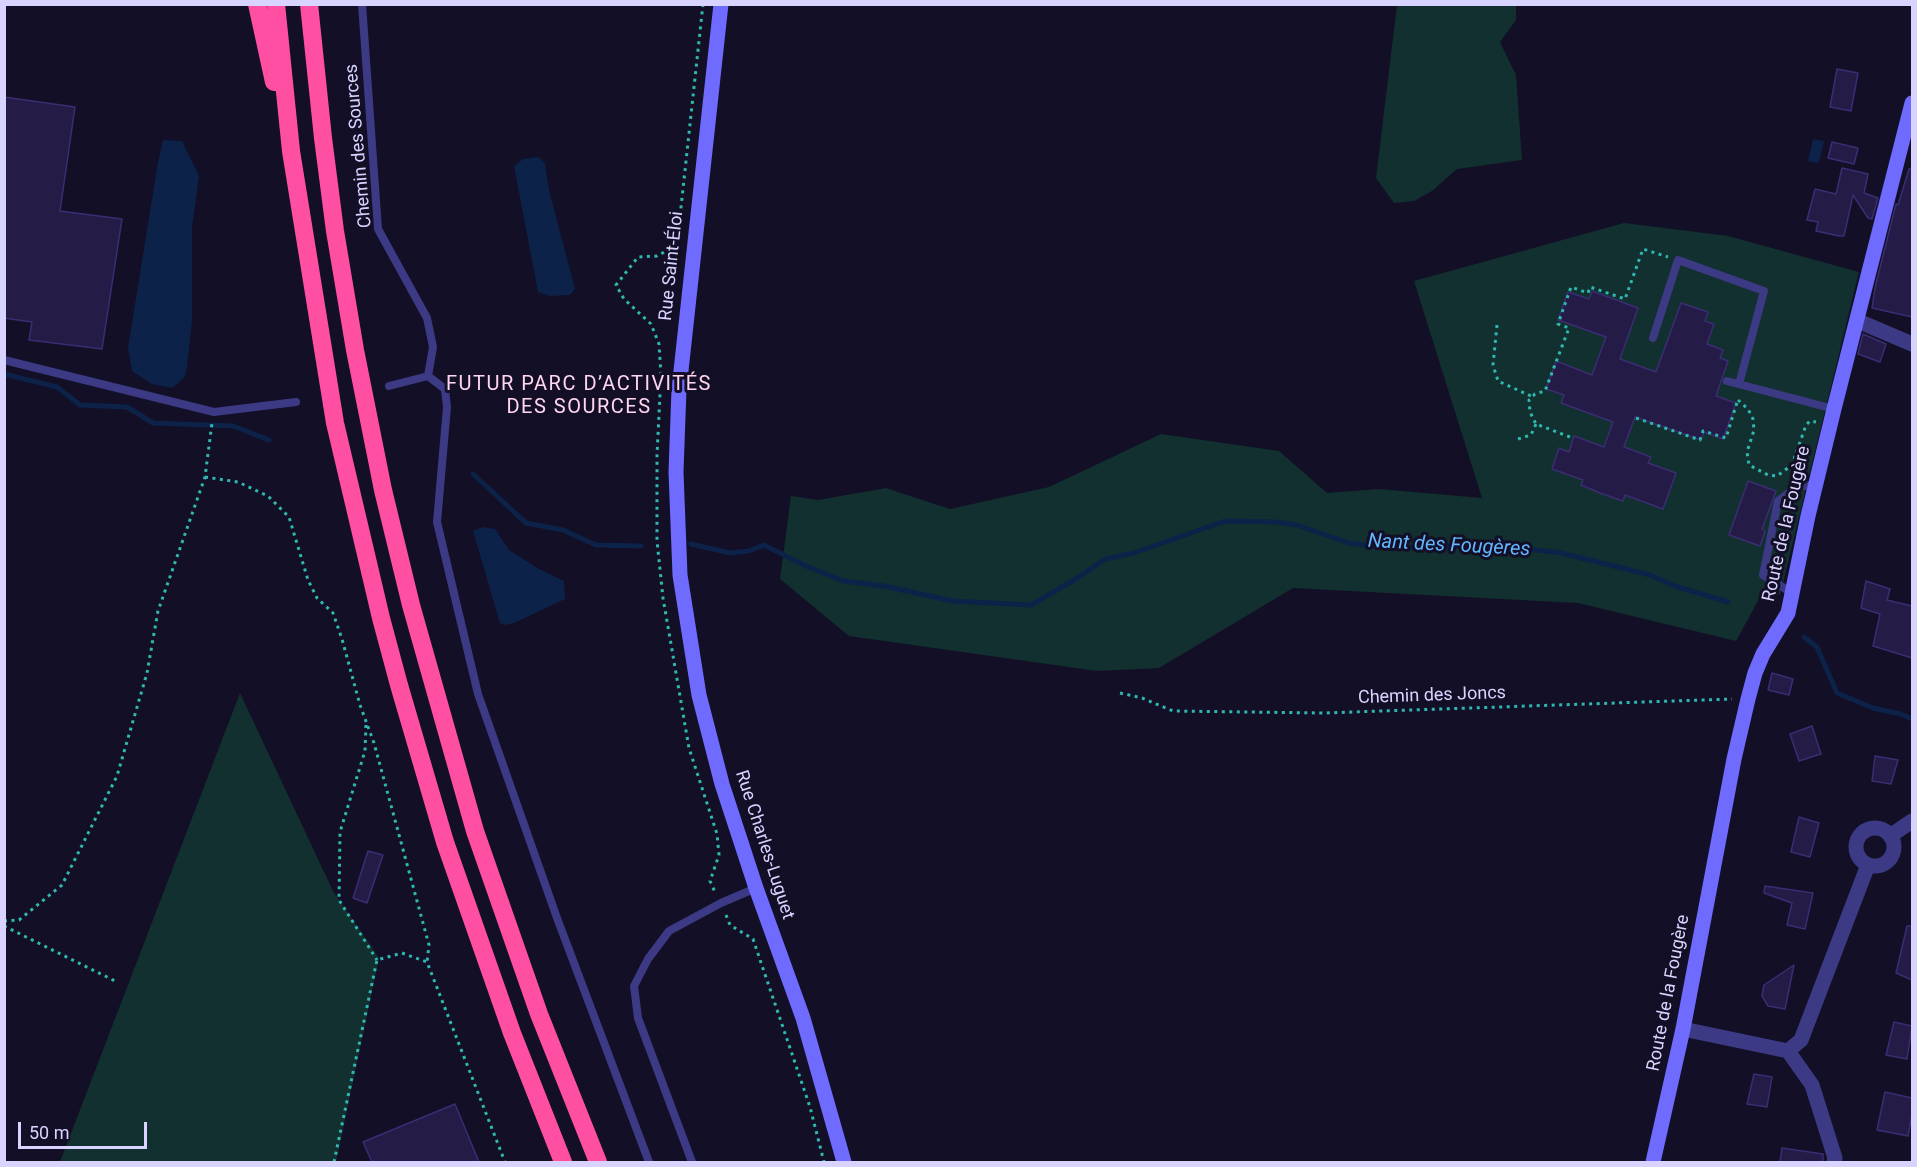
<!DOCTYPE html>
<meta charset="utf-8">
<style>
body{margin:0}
#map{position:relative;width:1917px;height:1167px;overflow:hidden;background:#130f26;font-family:Roboto,sans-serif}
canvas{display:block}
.frame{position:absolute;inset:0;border:6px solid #d9d4ff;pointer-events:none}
.scale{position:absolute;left:18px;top:1122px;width:129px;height:27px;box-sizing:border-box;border:3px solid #d9d4ff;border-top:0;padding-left:8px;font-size:18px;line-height:21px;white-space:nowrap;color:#d9d4ff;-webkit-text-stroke:4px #130f26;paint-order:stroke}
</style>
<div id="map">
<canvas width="1917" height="1167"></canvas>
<div class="frame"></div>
<div class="scale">50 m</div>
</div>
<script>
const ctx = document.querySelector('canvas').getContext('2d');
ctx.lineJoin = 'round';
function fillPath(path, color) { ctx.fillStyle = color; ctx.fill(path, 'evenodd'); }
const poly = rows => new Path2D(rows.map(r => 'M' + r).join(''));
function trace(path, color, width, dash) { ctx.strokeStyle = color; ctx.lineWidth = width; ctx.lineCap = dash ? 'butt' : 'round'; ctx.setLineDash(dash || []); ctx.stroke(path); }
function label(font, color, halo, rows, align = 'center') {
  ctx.font = font + ' Roboto,sans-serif'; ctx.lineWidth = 6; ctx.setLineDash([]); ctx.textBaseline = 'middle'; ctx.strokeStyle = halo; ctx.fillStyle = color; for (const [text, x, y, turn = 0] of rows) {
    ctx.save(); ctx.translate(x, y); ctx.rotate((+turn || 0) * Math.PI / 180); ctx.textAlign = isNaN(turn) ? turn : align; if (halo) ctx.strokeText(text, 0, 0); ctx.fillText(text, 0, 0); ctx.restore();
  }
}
fillPath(poly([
 [1397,5,1516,5,1516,20,1500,42,1516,75,1522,160,1457,169,1432,191,1414,201,1394,203,1376,178],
 [1624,223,1728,236,1859,272,1780,595,1765,588,1736,641,1578,603,1293,588,1159,668,1097,671,849,636,780,579,791,496,818,500,886,488,950,509,1049,487,1161,434,1279,451,1327,493,1379,489,1482,498,1414,281],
 [240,693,333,891,379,958,336,1162,60,1162]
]), '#12302f');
fillPath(poly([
 [1813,139,1824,141,1819,163,1808,161],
 [163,140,182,141,199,176,192,228,192,320,187,367,184,378,172,388,152,384,132,371,128,348,158,162],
 [539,157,545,164,549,190,575,289,570,295,550,296,538,292,514,166,523,159],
 [483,527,495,529,509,550,539,569,564,581,565,599,514,623,504,625,500,623,473,531]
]), '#0c2248');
trace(poly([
 [4,374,57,387,80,405,127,407,153,423,233,426,269,440],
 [473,474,526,523,563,530,596,545,641,546],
 [691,544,730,553,749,551,764,545,806,566,843,581,884,586,953,601,1031,605,1076,579,1105,559,1134,553,1225,521,1274,522,1297,525,1349,543,1379,547,1406,548,1496,545,1561,553,1650,575,1675,586,1728,602],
 [1804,637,1817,647,1837,693,1873,708,1901,714,1912,719]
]), '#0c2248', 5);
const building = poly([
 [1837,69,1858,73,1851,111,1830,107,1837,69],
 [4,97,75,107,60,211,122,219,102,349,29,340,32,322,4,318,4,97],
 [1832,142,1858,148,1854,164,1828,158,1832,142],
 [1842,168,1868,174,1864,193,1878,198,1872,219,1868,218,1853,195,1844,236,1839,236,1816,231,1818,222,1807,220,1815,189,1836,194,1842,168],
 [1909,169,1912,169,1912,317,1872,308,1875,288,1896,204,1898,205,1909,169],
 [1592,291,1638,308,1620,359,1656,372,1681,303,1708,312,1705,321,1714,324,1707,344,1723,350,1720,358,1728,361,1716,396,1736,403,1723,439,1704,432,1701,440,1635,417,1624,447,1651,457,1648,463,1676,473,1663,509,1625,495,1623,501,1600,493,1581,485,1583,480,1552,469,1559,448,1569,452,1574,436,1604,447,1613,422,1561,403,1564,395,1546,389,1556,361,1592,375,1606,337,1558,320,1568,292,1589,299,1592,291],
 [1863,334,1886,344,1880,362,1858,354,1863,334],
 [1748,481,1776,491,1762,529,1765,531,1760,546,1729,535,1748,481],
 [1866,581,1890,589,1887,600,1912,606,1912,658,1873,646,1880,614,1861,608,1866,581],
 [1772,673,1793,679,1789,695,1768,690,1772,673],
 [1812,726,1821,754,1799,761,1790,734,1812,726],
 [1875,756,1898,760,1891,784,1872,781,1875,756],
 [1799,817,1819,823,1810,857,1791,852,1799,817],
 [368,851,383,855,367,903,353,898,368,851],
 [1765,886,1813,893,1805,929,1787,925,1792,903,1764,893,1765,886],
 [1907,926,1912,926,1912,980,1896,973,1907,926],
 [1794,965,1785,1009,1768,1006,1762,996,1764,985,1794,965],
 [1894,1022,1912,1026,1907,1059,1886,1055,1894,1022],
 [1754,1074,1772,1077,1767,1107,1747,1104,1754,1074],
 [1885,1092,1912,1098,1912,1114,1908,1136,1877,1130,1885,1092],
 [455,1104,479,1162,372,1162,363,1142,455,1104],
 [1782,1148,1823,1154,1823,1162,1780,1162,1782,1148]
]);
fillPath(building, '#241b47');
trace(building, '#3b2d73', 1.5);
trace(poly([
 [703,4,678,235,668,250,657,256,638,257,616,285,624,299,651,324,659,344,661,375,657,455,657,541,663,598,689,748,717,834,719,855,710,881,715,892],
 [1497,325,1493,365,1498,381,1533,397],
 [1738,400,1748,409,1753,419,1754,430,1747,452,1749,465,1768,475,1777,476,1792,465,1806,425,1810,421,1816,422],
 [1636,418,1700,440,1703,431,1726,438,1738,399],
 [1570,437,1536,424,1530,412,1529,400,1535,394,1545,391,1569,328,1558,324,1571,287,1588,293,1590,287,1625,299,1643,249,1668,257],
 [1518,439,1531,435,1536,424],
 [205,477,238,482,268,496,289,517,308,580,317,598,333,613,342,639,360,705,374,743,429,945,427,962],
 [1120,693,1142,698,1173,711,1324,713,1732,699],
 [366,725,365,751,340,832,339,900,377,960],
 [726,915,730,925,753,939,810,1107,824,1162],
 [4,921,19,920,62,885,117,776,147,673,158,611,205,477,212,423],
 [4,926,115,981],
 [334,1162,377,960,402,953,427,962,505,1162]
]), '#2fb8b0', 3, [3, 4.5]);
trace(poly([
 [362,4,378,229,427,318,433,347,428,376,389,386],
 [1653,338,1678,260,1764,291,1739,384],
 [4,360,214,412,296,402],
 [428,376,445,389,447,407,437,522,478,694,557,918,649,1162],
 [1727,381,1834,409],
 [1792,593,1763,575,1778,501,1797,487,1816,484],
 [692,1162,638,1018,634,986,648,959,669,931,721,903,756,888]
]), '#3d3a85', 8);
trace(poly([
 [1858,321,1912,344],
 '1856 847a19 19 0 1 1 38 0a19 19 0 1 1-38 0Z',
 [1890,836,1912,821],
 [1683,1029,1788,1051],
 [1788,1051,1801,1040,1868,865],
 [1788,1051,1812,1085,1835,1158,1834,1162]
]), '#3d3a85', 15);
trace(poly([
 [721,4,679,389,676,472,680,575,699,695,722,784,756,888,803,1018,844,1162],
 [1653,1162,1683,1029,1734,759,1748,699,1755,673,1763,654,1788,613,1808,516,1834,409,1912,103]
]), '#6f6bff', 15);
trace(poly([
 [257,4,274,82],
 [276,4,291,151,335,423,381,618,399,685,445,842,512,1033,563,1162],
 [309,4,323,138,335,231,355,350,383,490,411,605,475,831,539,1014,598,1162]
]), '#ff4fa3', 18);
label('18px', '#d9d4ff', '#130f26', [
 ["Chemin des Sources",359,146,-95],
 ["Rue Saint-Éloi",672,266,-84],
 ["Route de la Fougère",1787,524,-77],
 ["Chemin des Joncs",1432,696,-2],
 ["Rue Charles-Luguet",764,845,72],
 ["Route de la Fougère",1669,993,-79]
]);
ctx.letterSpacing = '1.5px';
label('20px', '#ffd6f0', '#130f26', [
 ["FUTUR PARC D’ACTIVITÉS",579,385],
 ["DES SOURCES",579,408]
]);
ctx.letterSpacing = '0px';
label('italic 20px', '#62b6ff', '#130f26', [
 ["Nant des Fougères",1449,546,3]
]);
</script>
